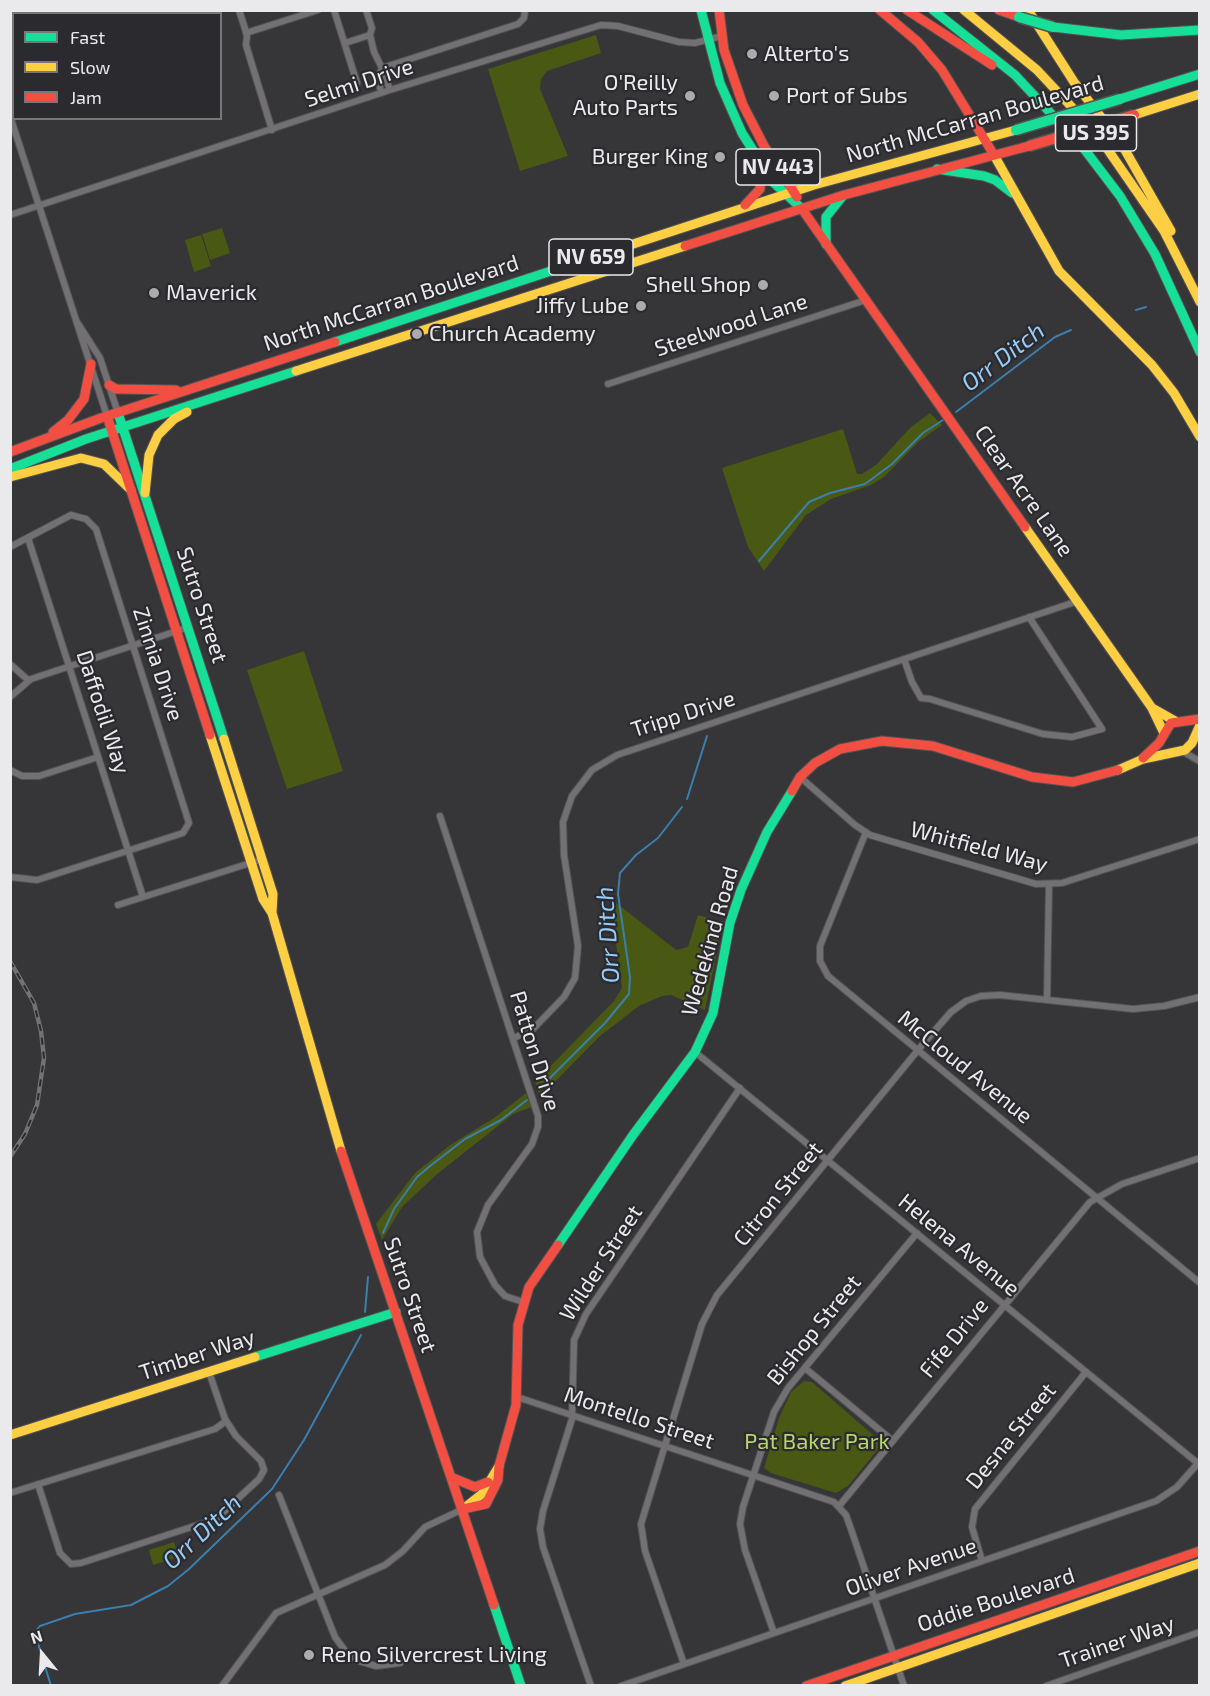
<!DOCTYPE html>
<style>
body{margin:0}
#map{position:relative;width:1210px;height:1696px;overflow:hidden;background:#363537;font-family:"Exo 2",sans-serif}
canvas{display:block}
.frame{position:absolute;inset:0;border:12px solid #eae9ec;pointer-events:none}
.legend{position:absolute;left:12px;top:12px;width:210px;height:108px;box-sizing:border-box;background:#2b2a2e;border:2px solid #77767a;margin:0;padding:8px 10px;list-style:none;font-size:18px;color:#eae9ec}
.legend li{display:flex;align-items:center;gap:12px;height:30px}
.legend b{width:30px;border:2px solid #77767a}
.north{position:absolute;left:12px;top:1624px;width:60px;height:60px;-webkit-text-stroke:4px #2b2a2e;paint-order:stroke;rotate:342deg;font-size:16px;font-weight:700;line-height:24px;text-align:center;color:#eae9ec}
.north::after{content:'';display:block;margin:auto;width:21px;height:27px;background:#eae9ec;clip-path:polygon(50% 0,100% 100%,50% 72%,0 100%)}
</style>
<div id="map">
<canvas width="1210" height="1696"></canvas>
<div class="frame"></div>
<ul class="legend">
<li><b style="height:8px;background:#16e098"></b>Fast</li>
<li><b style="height:8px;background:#ffcf43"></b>Slow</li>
<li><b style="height:8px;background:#f24e42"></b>Jam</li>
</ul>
<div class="north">N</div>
</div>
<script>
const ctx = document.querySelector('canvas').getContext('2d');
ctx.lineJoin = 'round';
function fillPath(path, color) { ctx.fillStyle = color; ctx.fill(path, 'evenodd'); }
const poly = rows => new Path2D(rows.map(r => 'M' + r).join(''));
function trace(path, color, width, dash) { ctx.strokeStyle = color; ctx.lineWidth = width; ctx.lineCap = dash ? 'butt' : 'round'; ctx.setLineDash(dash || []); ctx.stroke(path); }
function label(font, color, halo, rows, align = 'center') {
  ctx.font = font + ' "Exo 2",sans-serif'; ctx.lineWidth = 4.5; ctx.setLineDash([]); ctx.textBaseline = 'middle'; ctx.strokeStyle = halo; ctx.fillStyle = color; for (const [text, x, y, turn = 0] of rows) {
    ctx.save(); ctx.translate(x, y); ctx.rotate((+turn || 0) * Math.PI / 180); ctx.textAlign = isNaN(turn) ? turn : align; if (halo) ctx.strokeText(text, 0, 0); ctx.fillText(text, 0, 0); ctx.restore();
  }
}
fillPath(poly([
 [596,35,601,53,547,71,541,79,540,89,568,156,520,171,488,69],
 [222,228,230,253,210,260,202,234],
 [201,235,211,266,194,272,185,240],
 [930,413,942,425,918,442,884,477,871,485,831,499,806,515,764,571,748,547,722,468,843,429,857,474,862,474,876,465,910,428],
 [304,651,343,771,287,789,247,670],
 [610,898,676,950,688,947,698,915,723,922,705,1010,671,995,662,996,639,1006,600,1036,540,1097,535,1082,614,1001,622,988],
 [526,1093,531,1107,513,1114,436,1175,402,1207,382,1240,376,1224,415,1173,450,1145,494,1118],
 [804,1381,812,1382,880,1441,879,1448,848,1486,836,1493,771,1473,764,1468,779,1418,791,1392],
 [174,1542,179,1557,153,1565,149,1550]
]), '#495913');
trace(poly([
 [1136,310,1146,307],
 [956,412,1055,337,1071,330],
 [759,561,809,502,830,493,865,484,892,464,923,433,943,420],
 [687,799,707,736],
 [540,1088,605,1023,629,994,630,977,618,894,620,873,636,855,658,838,682,807],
 [383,1233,394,1209,417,1177,430,1166,465,1139,501,1120,527,1100],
 [365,1312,368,1277],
 [51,1686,37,1640,36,1631,40,1626,75,1614,131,1605,168,1586,189,1569,272,1489,304,1440,361,1335]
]), '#3b7fae', 2);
const street = poly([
 [239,10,247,35,246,45,272,130],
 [334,10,357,83],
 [366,10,372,28,370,35,374,52,382,68,518,24,524,18,525,10],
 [246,33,318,10],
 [345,43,370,35],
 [381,93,378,77,382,68,390,90],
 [10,116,107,416],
 [10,215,390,90,601,25,618,26,679,42,695,43,722,36],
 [77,322,100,358,118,413],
 [608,384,866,300],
 [28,538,143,897],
 [10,547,71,515,86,519,96,529,189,823,183,833,37,880,10,877],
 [904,659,912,682,921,698,930,699,1043,734,1072,737,1102,729,1029,617],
 [10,664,28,680],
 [10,697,31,679,189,627],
 [1182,751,1199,761],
 [10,770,22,776,39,776,98,757],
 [800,777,855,825,870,835,1036,884,1062,883,1200,839],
 [440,816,538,1116,538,1127,532,1144,488,1205,477,1232,480,1257,495,1285,505,1296,523,1302],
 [866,832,820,946,820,961,828,976,1200,1283],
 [118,905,263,859],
 [1047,999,1049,885],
 [514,1038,533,1029,564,997,575,978,578,946,564,855,563,822,572,796,592,770,617,755,1078,601],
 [695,1052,1200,1465],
 [805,1368,893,1441],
 [517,1397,834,1502,846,1515,851,1529,904,1686],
 [38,1484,60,1553,71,1564,81,1563,216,1519,259,1479,264,1470,261,1461,236,1436,225,1419,209,1372],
 [10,1493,215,1429,226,1421],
 [279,1495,335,1637,346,1652,359,1661,376,1666,400,1663],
 [839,1506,1090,1202,1122,1184,1200,1158],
 [982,1561,972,1527,975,1509,1086,1372],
 [774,1633,745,1550,740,1524,743,1507,774,1412,788,1388,917,1233],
 [684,1664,645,1551,641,1524,702,1324,717,1295,923,1044,951,1012,966,1001,981,996,1000,995,1133,1009,1164,1006,1200,997],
 [222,1686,276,1613,385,1565,403,1551,425,1527,463,1509],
 [591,1686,543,1547,540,1529,543,1511,572,1419,574,1340,586,1314,740,1088],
 [621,1686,1156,1501,1177,1487,1200,1461],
 [1046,1686,1200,1632]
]);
const fast = poly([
 [701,10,720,83,742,133,773,182,802,209],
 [933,10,1015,75,1085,150,1120,196,1155,254,1200,352],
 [1053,27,1121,35,1200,30],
 [1120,99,1200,74],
 [937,169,984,176,995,180,1012,193],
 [826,244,826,217,842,197],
 [335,342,627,246],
 [118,413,224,739],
 [10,469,86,439,296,371],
 [558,1245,633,1135,695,1052,713,1013,730,923,741,890,767,832,792,791],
 [255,1357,396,1312],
 [494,1605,521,1686]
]);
const slow = poly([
 [964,10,1037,70,1097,134,1164,231,1200,302],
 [1028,10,1074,82,1121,143,1171,231],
 [1134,115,1200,94],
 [994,155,1059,271,1152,365,1174,393,1200,437],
 [627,246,814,185,1016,130],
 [296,371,685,246],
 [10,477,81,458,104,464,131,490],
 [145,493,149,455,158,435,174,419,187,412],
 [1025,527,1152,708,1164,733],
 [1152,708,1175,721],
 [210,735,263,899,272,913,341,1151],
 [224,739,273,894,272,913],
 [1118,770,1143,759,1185,750,1192,743,1200,725],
 [10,1435,255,1357],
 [463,1509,482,1494,499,1466],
 [845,1686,1200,1563]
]);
const jam = poly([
 [719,10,724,50,743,105,764,146,797,197],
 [880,10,918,42,942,70,994,155],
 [907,10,992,65],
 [999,10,1019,17],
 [745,205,760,189,761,167],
 [802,209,1025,527],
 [685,246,844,195,1029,146],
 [109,385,116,389,176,390],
 [107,416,210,735],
 [53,432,68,420,84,399,91,364],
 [10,452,101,418,335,342],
 [1143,758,1159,743,1171,723,1200,719],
 [792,791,800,777,815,763,840,749,882,741,933,746,1032,777,1073,782,1118,770],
 [341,1151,494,1605],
 [453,1478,475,1487,488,1482],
 [463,1509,486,1504,498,1480,499,1466,516,1405,518,1325,529,1287,558,1245],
 [806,1686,1200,1551]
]);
trace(street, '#535254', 8);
trace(fast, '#535254', 11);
trace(slow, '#535254', 11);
trace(jam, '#535254', 11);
trace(street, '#727072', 6);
trace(fast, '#16e098', 9);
trace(slow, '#ffcf43', 9);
trace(jam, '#f24e42', 9);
const rail = poly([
 [10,961,34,1003,41,1031,44,1058,37,1105,25,1134,10,1157]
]);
trace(rail, '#727173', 4.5);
trace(rail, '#2b2a2e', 2, [7]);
const fastBridge = poly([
 [1019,17,1053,27],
 [1016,130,1120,99]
]);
const jamBridge = poly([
 [1029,146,1134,115]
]);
trace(fastBridge, '#535254', 13, []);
trace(jamBridge, '#535254', 13, []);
trace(fastBridge, '#16e098', 10);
trace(jamBridge, '#f24e42', 10);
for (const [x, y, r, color] of [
 [752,54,6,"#abaaad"],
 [690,96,6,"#abaaad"],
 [774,96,6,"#abaaad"],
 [720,157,6,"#abaaad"],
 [763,285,6,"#abaaad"],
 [154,293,6,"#abaaad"],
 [641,306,6,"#abaaad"],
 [417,334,6,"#abaaad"],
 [309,1655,6,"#abaaad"]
]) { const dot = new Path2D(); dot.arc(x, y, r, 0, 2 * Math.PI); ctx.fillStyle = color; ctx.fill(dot); trace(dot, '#2b2a2e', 2); }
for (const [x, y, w] of [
 [1096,133,81],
 [778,167,84],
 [591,257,84]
]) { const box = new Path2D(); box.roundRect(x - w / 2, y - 18, w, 36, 4.5); ctx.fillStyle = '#2b2a2e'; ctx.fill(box); trace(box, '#eae9ec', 1.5); }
label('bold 21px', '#eae9ec', null, [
 ["US 395",1096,133],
 ["NV 443",778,167],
 ["NV 659",591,257]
]);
label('22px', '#eae9ec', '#2b2a2e', [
 ["Alterto's",764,54],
 ["O'Reilly",678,83,"right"],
 ["Auto Parts",678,108,"right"],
 ["Port of Subs",786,96],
 ["Burger King",708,157,"right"],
 ["Shell Shop",751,285,"right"],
 ["Maverick",166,293],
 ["Jiffy Lube",629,306,"right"],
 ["Church Academy",429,334],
 ["Reno Silvercrest Living",321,1655]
], 'left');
label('22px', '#eae9ec', '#2b2a2e', [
 ["Selmi Drive",359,83,-18],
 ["North McCarran Boulevard",975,119,-16],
 ["North McCarran Boulevard",391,303,-18],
 ["Steelwood Lane",731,325,-18],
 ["Clear Acre Lane",1024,491,55],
 ["Sutro Street",202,605,72],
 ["Zinnia Drive",158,664,72],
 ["Daffodil Way",103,712,72],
 ["Tripp Drive",683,714,-18],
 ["Whitfield Way",979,847,15],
 ["Wedekind Road",710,941,-74],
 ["Patton Drive",535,1051,73],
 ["McCloud Avenue",965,1067,39],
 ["Citron Street",778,1194,-51],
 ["Helena Avenue",959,1245,39],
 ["Wilder Street",601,1263,-57],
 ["Sutro Street",410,1295,71],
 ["Bishop Street",814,1330,-51],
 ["Fife Drive",954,1338,-51],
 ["Timber Way",197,1355,-18],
 ["Montello Street",639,1418,18],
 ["Desna Street",1011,1436,-51],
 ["Oliver Avenue",911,1567,-19],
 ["Oddie Boulevard",996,1600,-18],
 ["Trainer Way",1117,1642,-19]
]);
label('22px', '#b7d66b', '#2b2a2e', [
 ["Pat Baker Park",817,1442]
]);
label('italic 24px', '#96cdf8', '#2b2a2e', [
 ["Orr Ditch",1003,357,-37],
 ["Orr Ditch",608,935,-94],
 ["Orr Ditch",202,1532,-43]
]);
</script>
